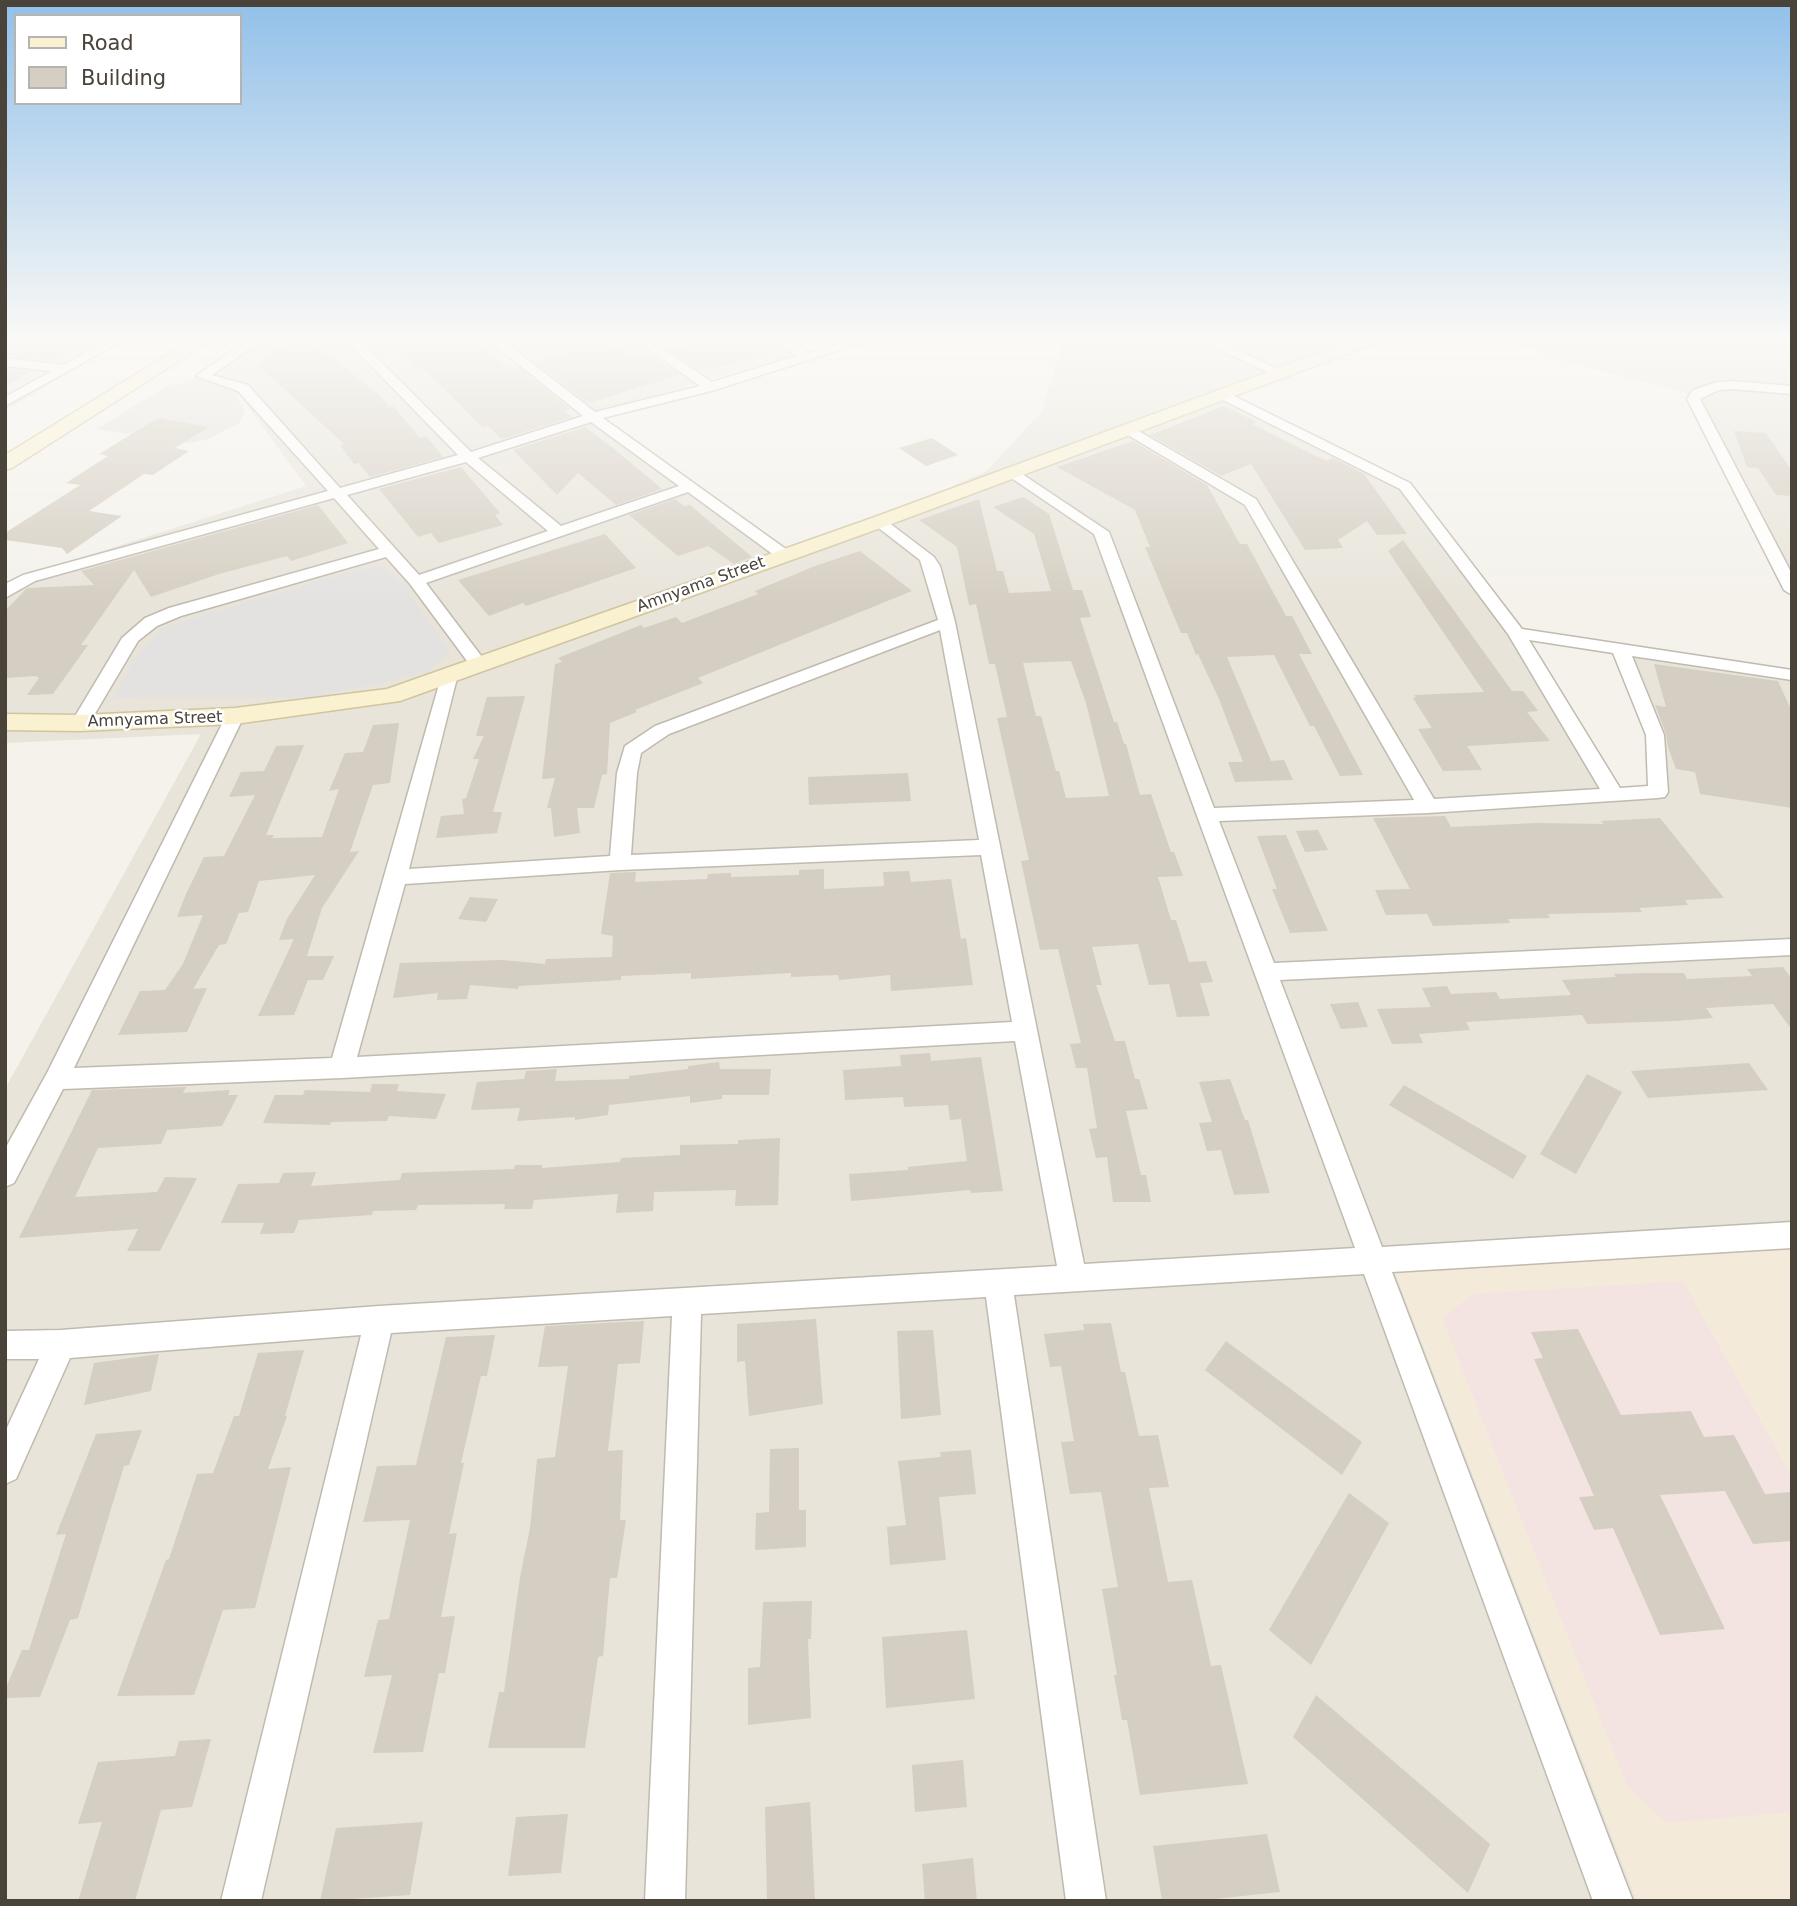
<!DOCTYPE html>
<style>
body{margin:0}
#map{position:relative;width:1797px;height:1906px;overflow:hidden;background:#f5f2ec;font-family:"DejaVu Sans",sans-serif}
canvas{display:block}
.frame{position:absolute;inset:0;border:7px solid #49433a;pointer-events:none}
.legend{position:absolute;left:14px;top:14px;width:228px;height:91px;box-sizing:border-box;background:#fff;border:2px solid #b6b4b0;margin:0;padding:9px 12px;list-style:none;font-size:21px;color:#49433a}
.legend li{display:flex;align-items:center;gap:14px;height:35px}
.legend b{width:35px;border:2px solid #b6b4b0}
</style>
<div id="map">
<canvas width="1797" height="1906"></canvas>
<div class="frame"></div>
<ul class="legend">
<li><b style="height:9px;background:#faf1d0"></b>Road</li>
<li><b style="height:19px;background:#d5cec2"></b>Building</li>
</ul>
</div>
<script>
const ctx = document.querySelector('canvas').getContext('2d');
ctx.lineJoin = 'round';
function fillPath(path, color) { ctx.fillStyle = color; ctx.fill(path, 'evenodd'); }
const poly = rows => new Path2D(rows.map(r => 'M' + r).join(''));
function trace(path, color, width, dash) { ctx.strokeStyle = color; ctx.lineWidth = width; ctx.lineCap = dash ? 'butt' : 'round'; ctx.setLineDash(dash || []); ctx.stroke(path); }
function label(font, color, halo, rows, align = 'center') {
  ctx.font = font + ' "DejaVu Sans",sans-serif'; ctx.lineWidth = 5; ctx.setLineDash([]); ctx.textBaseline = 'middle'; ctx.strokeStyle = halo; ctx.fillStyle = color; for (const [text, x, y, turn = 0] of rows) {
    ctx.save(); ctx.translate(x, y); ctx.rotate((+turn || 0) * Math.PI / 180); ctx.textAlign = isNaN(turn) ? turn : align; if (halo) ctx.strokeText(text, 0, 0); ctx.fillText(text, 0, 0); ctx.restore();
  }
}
fillPath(poly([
 [5,339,127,339,5,411],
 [255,339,776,339,797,355,584,416,783,561,987,471,1042,411,1063,339,1366,339,1214,393,1396,485,1507,633,1608,801,1666,797,1660,736,1629,654,1792,678,1792,1247,1395,1272,1637,1901,5,1901,5,1089,201,734,5,743,5,582,306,486,240,396,177,389],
 [1503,339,1792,339,1792,580,1696,400,1683,391,1569,363]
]), '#e8e4da');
fillPath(poly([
 [1792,1247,1792,1901,1637,1901,1395,1271]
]), '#f4eada');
fillPath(poly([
 [1683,1281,1792,1477,1792,1812,1667,1823,1627,1786,1442,1318,1473,1294]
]), '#f4e4e1');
fillPath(poly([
 [192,383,233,391,245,412,239,423,209,439,189,443,97,429,168,385],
 [379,566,408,586,411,597,450,651,426,673,314,697,113,698,134,660,162,628,350,571]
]), '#e4e2e0');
fillPath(poly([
 [24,339,91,339,51,361,5,355,14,351,14,348],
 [290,339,309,339,379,395,389,407,393,406,420,438,426,436,443,457,370,477,359,463,354,464,340,445,344,444,258,365],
 [386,339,472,339,509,369,518,367,570,409,564,411,572,417,502,439,488,426,483,428,429,374,416,366],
 [591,339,605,339,632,359,651,355,680,375,588,403,535,362,569,353,558,347],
 [675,339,769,339,783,350,713,369,709,367,698,370,669,350,685,347],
 [5,369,31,371,5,386],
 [1224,406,1257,422,1252,424,1308,452,1327,461,1333,458,1364,474,1407,534,1377,535,1367,521,1338,540,1343,548,1305,550,1251,464,1221,476,1150,435],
 [158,418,209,427,175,448,189,451,153,475,144,474,89,511,122,516,67,554,62,548,5,540,5,533,80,485,66,483,108,456,99,454],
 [585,427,613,448,662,489,616,505,578,473,557,495,513,450],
 [1734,431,1766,433,1792,471,1792,496,1776,495,1758,468,1747,467],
 [932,438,958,455,926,466,899,448],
 [1133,441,1207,485,1240,544,1247,544,1286,616,1292,616,1312,654,1299,654,1363,775,1340,776,1314,726,1310,726,1274,655,1227,657,1271,761,1284,760,1293,780,1235,782,1228,762,1243,762,1219,699,1198,654,1196,655,1187,633,1181,633,1145,547,1150,547,1135,510,1057,467],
 [461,467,500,513,495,515,503,525,439,543,431,533,418,537,379,489],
 [1023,497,1049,514,1073,590,1082,590,1091,617,1080,618,1114,722,1117,722,1124,744,1126,744,1140,795,1151,794,1171,852,1174,852,1183,876,1158,877,1171,920,1176,920,1189,962,1206,961,1213,982,1200,983,1210,1016,1177,1017,1169,984,1149,985,1138,944,1092,947,1102,985,1096,985,1115,1041,1125,1041,1135,1079,1139,1079,1148,1109,1126,1111,1141,1175,1146,1175,1151,1202,1113,1202,1107,1157,1096,1158,1089,1129,1097,1128,1087,1068,1076,1068,1070,1044,1081,1043,1058,949,1040,950,1021,861,1029,860,997,718,1007,717,995,664,989,664,976,604,969,605,957,547,919,520,979,499,997,571,1003,571,1009,593,1051,591,1034,534,993,507],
 [1071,661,1086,703,1109,796,1066,798,1059,771,1056,771,1041,716,1036,716,1023,663],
 [675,499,684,506,690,505,752,557,734,564,708,546,678,556,629,515],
 [318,505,348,543,291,561,287,556,219,574,151,597,134,570,81,645,88,645,53,694,27,695,39,678,36,676,5,678,5,611,27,588,94,585,81,571],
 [605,534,636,568,526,606,523,603,489,616,458,580],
 [1403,540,1512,691,1523,691,1538,711,1527,712,1550,741,1467,746,1482,770,1443,771,1418,729,1432,728,1413,698,1416,697,1414,695,1484,692,1388,551],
 [860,551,912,591,698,678,703,683,635,710,637,712,610,723,607,774,602,775,594,808,577,808,580,833,554,837,551,808,547,808,555,778,542,779,555,664,562,662,558,658,641,625,644,628,676,617,682,623,758,594,755,591,815,566],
 [1654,664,1778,681,1792,712,1792,808,1700,794,1695,772,1676,769,1668,747,1666,734,1655,705,1666,707],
 [525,696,493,812,502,812,497,833,436,838,441,816,464,814,462,799,466,798,479,759,473,759,484,736,476,736,487,697],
 [399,723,390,783,373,785,350,852,359,851,322,908,307,956,334,956,323,980,308,980,294,1015,258,1016,294,939,279,940,287,919,315,875,259,881,248,912,239,913,226,944,219,945,193,989,207,988,187,1032,118,1035,140,991,165,990,183,964,203,915,177,917,186,894,204,857,224,856,255,795,229,797,241,772,264,771,276,746,304,745,266,835,274,835,272,838,322,837,339,789,329,791,345,753,363,752,373,725],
 [908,773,911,801,809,805,808,777],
 [1445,816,1451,827,1536,823,1604,824,1601,821,1660,818,1724,898,1685,900,1688,905,1639,908,1642,912,1548,914,1550,918,1508,919,1510,923,1433,926,1427,914,1386,915,1375,890,1410,889,1373,818],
 [1318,830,1328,850,1305,852,1296,831],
 [1286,835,1316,904,1328,931,1290,933,1272,889,1277,889,1257,836],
 [824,869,824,889,884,886,883,872,909,871,911,882,951,879,961,939,966,938,973,985,891,991,890,975,839,980,838,975,791,977,791,973,691,979,691,973,621,976,621,980,519,986,518,989,470,985,467,999,437,1000,438,993,393,998,400,963,502,960,545,964,546,959,612,957,613,936,601,934,610,873,636,872,635,882,707,879,708,874,731,873,731,877,799,875,799,870],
 [470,897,498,899,486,922,458,919],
 [1783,967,1792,979,1792,1030,1773,1004,1706,1008,1713,1018,1676,1021,1587,1024,1582,1015,1466,1022,1470,1030,1419,1034,1423,1043,1392,1044,1377,1009,1431,1007,1422,988,1447,986,1451,994,1496,992,1500,999,1571,995,1562,980,1616,977,1614,974,1646,973,1684,973,1687,979,1752,976,1747,969],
 [1358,1002,1368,1027,1341,1029,1330,1004],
 [930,1053,931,1061,981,1057,1003,1191,971,1193,970,1190,851,1201,849,1174,908,1170,908,1167,967,1161,961,1119,950,1120,948,1105,904,1107,903,1097,845,1100,843,1070,901,1066,900,1055],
 [719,1062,720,1069,771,1069,769,1095,722,1095,722,1099,690,1103,690,1096,609,1105,608,1115,575,1120,575,1117,517,1121,520,1108,471,1110,477,1082,524,1079,526,1071,557,1069,555,1081,629,1079,629,1076,688,1069,688,1066],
 [1749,1063,1768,1090,1648,1098,1631,1071],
 [1587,1074,1622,1092,1576,1174,1540,1154],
 [1230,1079,1245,1120,1248,1120,1270,1193,1234,1195,1221,1150,1207,1151,1199,1123,1212,1122,1199,1082],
 [372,1084,399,1084,397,1091,446,1094,436,1119,389,1116,387,1121,331,1122,330,1125,263,1123,275,1095,303,1095,305,1090,370,1092],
 [1404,1085,1527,1156,1513,1179,1389,1105],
 [186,1087,183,1093,230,1090,228,1095,238,1095,222,1126,167,1130,161,1144,98,1148,75,1197,157,1192,165,1177,197,1178,160,1251,127,1251,138,1229,19,1238,92,1090],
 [780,1138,778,1205,735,1206,736,1190,654,1192,653,1211,616,1213,618,1194,534,1200,532,1209,504,1209,505,1204,418,1205,416,1210,373,1211,372,1215,299,1220,294,1233,260,1234,264,1223,221,1223,238,1184,279,1183,283,1173,316,1172,311,1186,400,1180,402,1173,514,1169,515,1165,542,1165,542,1168,620,1162,621,1158,680,1155,680,1145,738,1144,738,1140],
 [816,1319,823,1404,749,1416,745,1361,737,1362,737,1324],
 [644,1321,640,1363,618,1364,608,1451,623,1450,620,1520,626,1520,617,1578,610,1578,603,1656,598,1657,585,1748,488,1748,499,1692,504,1692,520,1577,530,1528,537,1459,555,1457,568,1366,538,1367,545,1326],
 [1111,1323,1121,1372,1125,1372,1139,1436,1158,1435,1169,1487,1149,1488,1168,1582,1192,1580,1211,1666,1221,1665,1248,1784,1140,1795,1127,1720,1122,1720,1114,1675,1117,1675,1102,1589,1118,1587,1101,1492,1070,1494,1061,1442,1074,1441,1061,1366,1050,1367,1044,1334,1084,1330,1083,1324],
 [1578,1329,1621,1415,1691,1411,1704,1437,1734,1435,1765,1494,1792,1492,1792,1541,1753,1544,1725,1491,1660,1495,1725,1629,1660,1635,1613,1528,1594,1530,1579,1497,1594,1496,1534,1359,1543,1358,1531,1332],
 [933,1330,941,1415,901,1419,897,1331],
 [495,1335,487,1376,481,1376,461,1463,464,1463,449,1534,457,1533,441,1617,455,1616,445,1673,439,1673,423,1752,373,1753,392,1675,364,1677,378,1620,389,1619,410,1520,363,1522,377,1466,416,1465,446,1337],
 [1226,1341,1362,1442,1342,1475,1205,1370],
 [304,1350,285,1416,287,1416,268,1469,291,1467,255,1608,223,1610,194,1695,117,1696,166,1560,169,1559,197,1474,213,1473,234,1416,239,1416,258,1353],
 [159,1354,151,1391,84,1405,94,1363],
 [142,1430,129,1465,124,1466,78,1618,70,1620,40,1697,5,1698,5,1690,22,1650,29,1650,66,1534,56,1535,96,1434],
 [799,1448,799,1510,806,1510,806,1547,755,1550,756,1513,769,1512,770,1449],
 [971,1450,976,1494,939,1497,946,1560,890,1565,887,1527,906,1525,898,1461,941,1457,940,1452],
 [1349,1493,1389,1523,1311,1665,1269,1630],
 [812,1601,811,1639,808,1639,811,1718,748,1725,748,1668,760,1667,763,1602],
 [967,1630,975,1699,886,1708,882,1637],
 [1316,1695,1490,1844,1468,1893,1293,1737],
 [211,1739,192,1807,161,1810,135,1901,78,1901,102,1822,78,1824,98,1762,175,1756,179,1741],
 [963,1760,967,1807,915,1812,912,1765],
 [810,1802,815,1901,767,1901,765,1807],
 [568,1814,561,1873,508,1876,516,1817],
 [423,1822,410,1895,320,1901,336,1828],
 [1267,1834,1280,1892,1197,1901,1162,1901,1153,1846],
 [973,1858,977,1901,925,1901,922,1864]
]), '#d5cec2');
const street = poly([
 [22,339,20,342,5,349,5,340,22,339],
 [111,339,126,339,5,406,5,397,52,371,5,366,5,358,63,365,111,339],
 [249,339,263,339,212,375,248,385,340,488,458,455,345,339,358,339,471,452,583,416,487,339,501,339,595,412,700,386,634,339,648,339,712,382,797,356,772,339,787,339,809,353,854,339,873,339,715,390,603,418,790,552,792,555,790,558,778,558,688,492,426,583,488,665,479,670,473,669,410,584,386,557,181,616,157,626,138,641,87,727,73,727,71,723,122,638,145,618,169,608,379,549,334,498,35,581,5,598,5,584,23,575,328,491,238,391,196,376,249,339],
 [591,422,679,486,561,526,478,458,591,422],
 [466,462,548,531,419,575,347,495,466,462],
 [1195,339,1212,339,1289,374,1283,378,1279,377,1195,339],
 [1733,381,1792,386,1792,394,1733,389,1719,390,1700,399,1792,574,1792,595,1784,590,1687,399,1693,390,1717,382,1733,381],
 [1224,391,1410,483,1522,629,1792,670,1792,680,1632,656,1664,735,1668,792,1665,797,1658,798,1428,813,1219,821,1274,963,1792,939,1792,955,1280,980,1382,1247,1792,1222,1792,1248,1392,1272,1633,1901,1593,1901,1364,1274,1014,1295,1106,1901,1066,1901,986,1297,701,1314,685,1901,645,1901,672,1316,391,1333,261,1901,221,1901,361,1335,70,1358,16,1479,5,1484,5,1432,39,1359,5,1359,5,1331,61,1330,379,1306,1057,1266,1015,1041,342,1078,63,1089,14,1183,5,1187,5,1149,47,1073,226,716,235,710,244,716,74,1068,332,1058,442,674,448,673,457,678,409,869,610,856,617,773,625,746,655,726,938,620,920,560,871,522,874,519,884,519,934,557,940,566,955,622,1084,1264,1355,1248,1094,534,1004,473,1006,470,1016,470,1109,532,1214,808,1414,800,1245,505,1123,432,1121,429,1128,425,1256,499,1434,799,1600,789,1508,634,1400,489,1219,398,1218,395,1224,391],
 [940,630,979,840,631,855,637,773,641,753,669,734,940,630],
 [1529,640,1613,653,1646,735,1648,786,1620,788,1529,640],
 [981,855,1012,1022,357,1057,405,884,620,870,981,855]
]);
const secondary = poly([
 [193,339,213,339,12,468,5,470,5,455,193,339],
 [1357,339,1381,339,1379,342,886,526,400,701,235,724,80,731,5,730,5,714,80,715,235,708,387,689,872,518,1357,339]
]);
trace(street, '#c0baaf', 3);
trace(secondary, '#d0c59f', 3);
fillPath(street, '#fff');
fillPath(secondary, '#faf1d0');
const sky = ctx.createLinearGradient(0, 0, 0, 606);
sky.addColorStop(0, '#91c0e9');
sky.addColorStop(0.56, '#faf9f6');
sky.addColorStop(1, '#faf9f600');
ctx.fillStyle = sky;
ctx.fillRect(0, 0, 1797, 606);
label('16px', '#49433a', '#fff', [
 ["Amnyama Street",701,585,-20],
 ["Amnyama Street",155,720,-2]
]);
</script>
